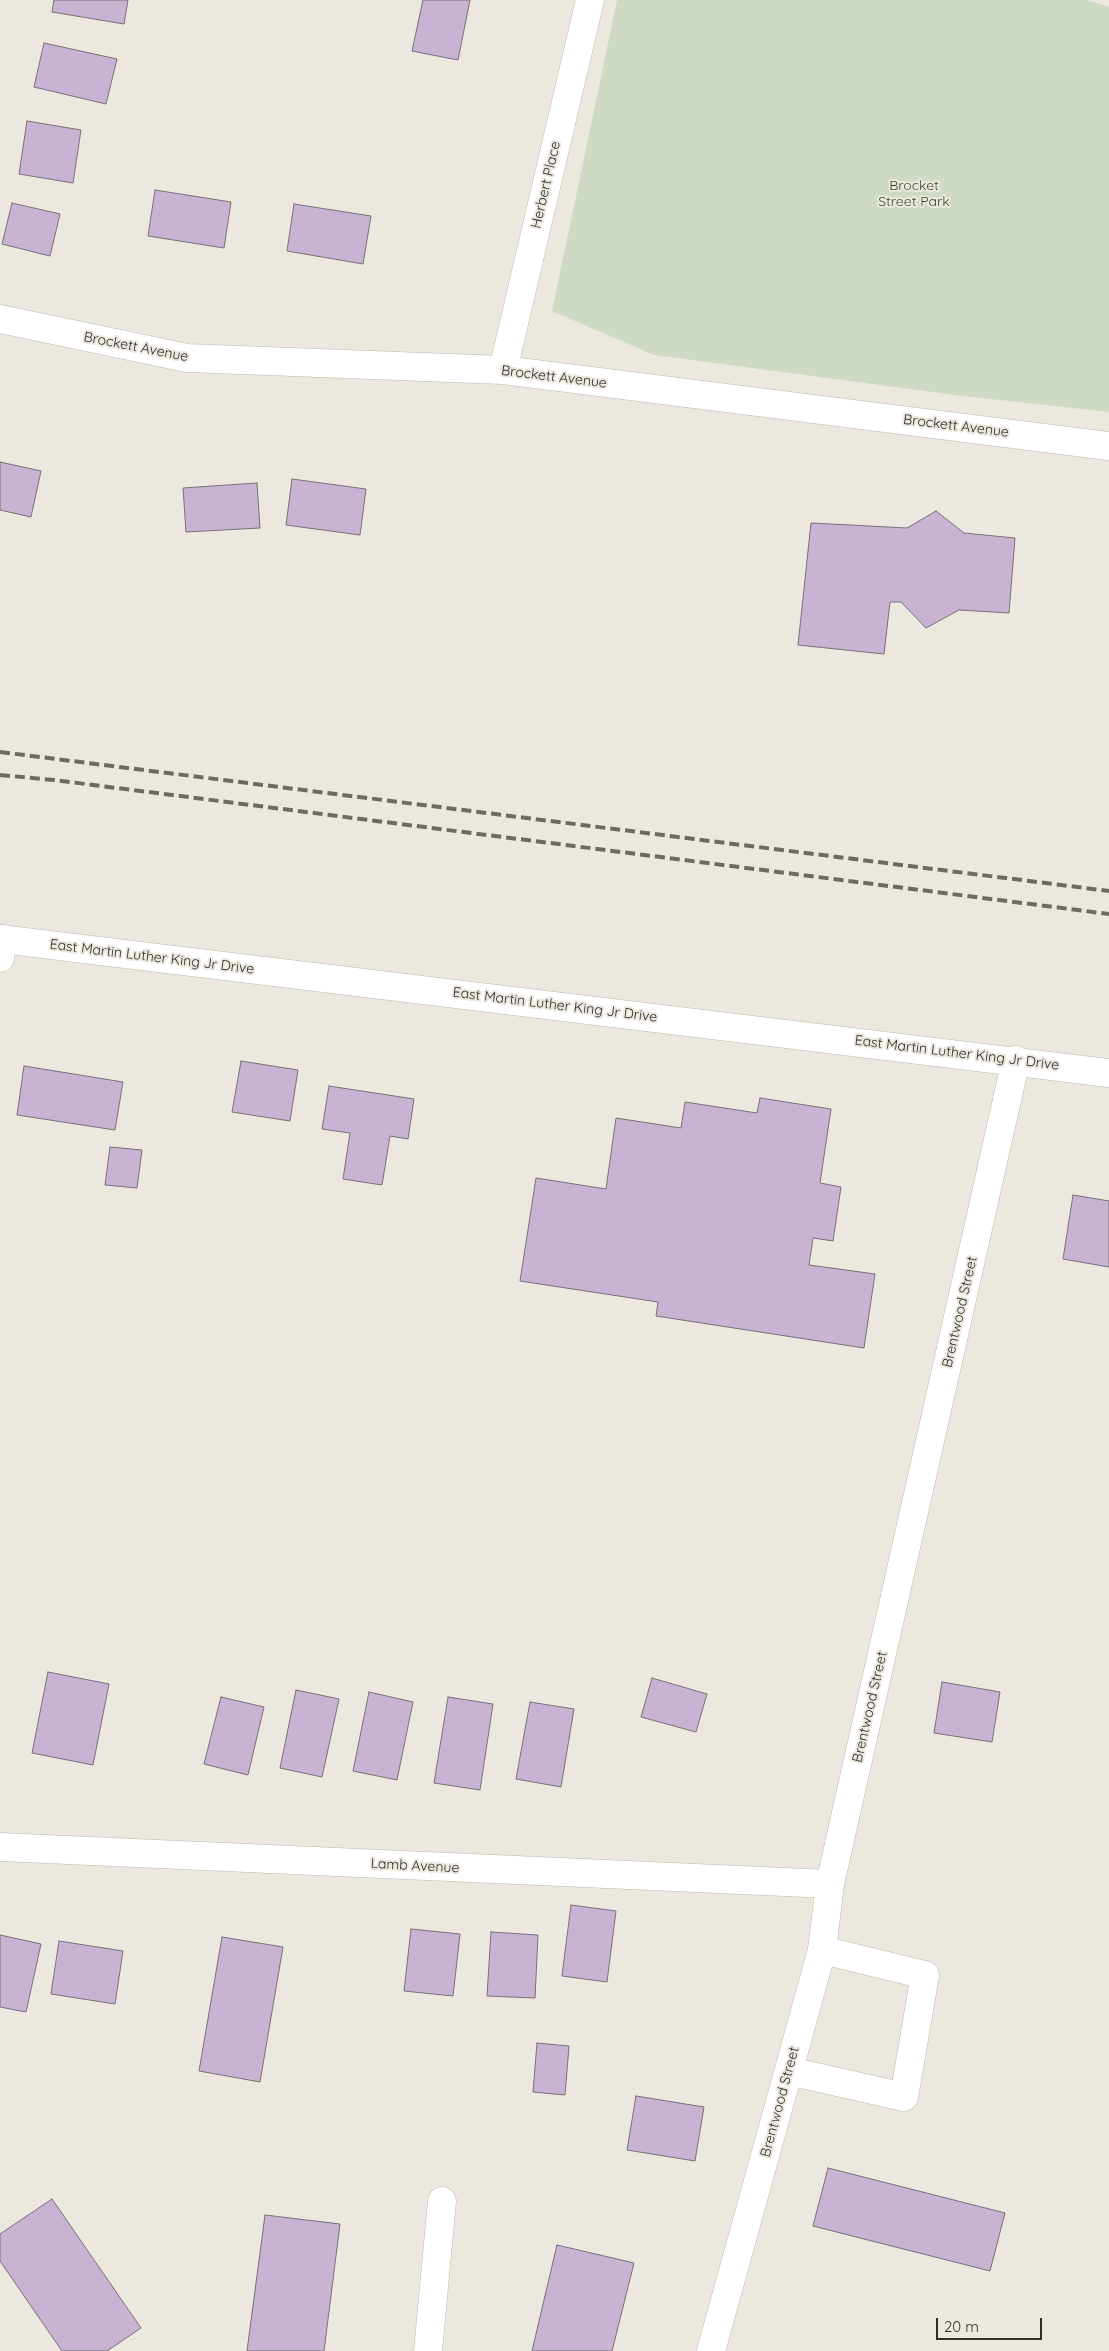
<!DOCTYPE html>
<style>
body{margin:0}
#map{position:relative;width:1109px;height:2351px;overflow:hidden;background:#ece8e0;font-family:Quicksand,sans-serif}
canvas{display:block}
.scale{position:absolute;left:936px;top:2318px;width:106px;height:22px;box-sizing:border-box;border:2px solid #302e2b;border-top:0;padding-left:6px;font-size:15px;line-height:18px;white-space:nowrap;color:#302e2b;-webkit-text-stroke:4px #ece8e0;paint-order:stroke}
</style>
<div id="map">
<canvas width="1109" height="2351"></canvas>
<div class="scale">20 m</div>
</div>
<script>
const ctx = document.querySelector('canvas').getContext('2d');
ctx.lineJoin = 'round';
function fillPath(path, color) { ctx.fillStyle = color; ctx.fill(path, 'evenodd'); }
const poly = rows => new Path2D(rows.map(r => 'M' + r).join(''));
function trace(path, color, width, dash) { ctx.strokeStyle = color; ctx.lineWidth = width; ctx.lineCap = dash ? 'butt' : 'round'; ctx.setLineDash(dash || []); ctx.stroke(path); }
function label(font, color, halo, rows, align = 'center') {
  ctx.font = font + ' Quicksand,sans-serif'; ctx.lineWidth = 4; ctx.setLineDash([]); ctx.textBaseline = 'middle'; ctx.strokeStyle = halo; ctx.fillStyle = color; for (const [text, x, y, turn = 0] of rows) {
    ctx.save(); ctx.translate(x, y); ctx.rotate((+turn || 0) * Math.PI / 180); ctx.textAlign = isNaN(turn) ? turn : align; if (halo) ctx.strokeText(text, 0, 0); ctx.fillText(text, 0, 0); ctx.restore();
  }
}
fillPath(poly([
 [617,0,1087,0,1109,7,1109,412,963,396,654,355,552,311]
]), '#cfdac5');
const building = poly([
 [54,0,128,0,124,24,52,12,54,0],
 [423,0,470,0,458,60,412,51,423,0],
 [44,43,117,59,106,104,34,87,44,43],
 [27,121,81,130,73,183,19,174,27,121],
 [155,190,231,202,224,248,148,236,155,190],
 [12,203,60,214,50,256,2,244,12,203],
 [294,204,371,216,363,264,287,251,294,204],
 [0,462,41,471,31,517,0,510,0,462],
 [292,479,366,489,360,535,286,525,292,479],
 [257,483,260,528,186,532,183,488,257,483],
 [936,511,964,533,1015,538,1009,613,959,610,926,628,901,602,890,602,884,654,798,645,811,523,907,528,936,511],
 [241,1061,298,1070,290,1121,232,1112,241,1061],
 [24,1066,123,1082,115,1130,17,1115,24,1066],
 [329,1086,414,1099,408,1139,390,1136,382,1185,343,1179,350,1133,322,1129,329,1086],
 [760,1098,831,1109,820,1183,841,1187,833,1241,813,1238,809,1265,875,1274,864,1348,656,1316,658,1302,520,1281,536,1178,606,1189,616,1118,681,1128,685,1102,757,1113,760,1098],
 [110,1147,142,1150,137,1188,105,1185,110,1147],
 [1073,1195,1109,1201,1109,1267,1063,1259,1073,1195],
 [48,1672,109,1684,93,1765,32,1753,48,1672],
 [652,1678,707,1694,696,1732,641,1717,652,1678],
 [942,1682,1000,1692,992,1742,934,1733,942,1682],
 [296,1690,339,1699,322,1777,280,1768,296,1690],
 [369,1692,413,1702,397,1780,353,1771,369,1692],
 [221,1697,264,1707,248,1775,204,1764,221,1697],
 [448,1697,493,1704,480,1790,434,1783,448,1697],
 [530,1702,574,1709,561,1787,516,1779,530,1702],
 [571,1905,616,1911,607,1982,562,1976,571,1905],
 [411,1929,460,1934,453,1996,404,1991,411,1929],
 [491,1932,538,1935,535,1998,487,1996,491,1932],
 [0,1935,41,1944,26,2012,0,2007,0,1935],
 [222,1937,283,1947,260,2082,199,2071,222,1937],
 [59,1941,123,1951,115,2004,51,1994,59,1941],
 [537,2043,569,2046,565,2095,533,2092,537,2043],
 [636,2096,704,2107,695,2161,627,2150,636,2096],
 [828,2168,1005,2213,990,2271,813,2226,828,2168],
 [52,2199,141,2328,107,2351,62,2351,0,2261,0,2234,52,2199],
 [265,2215,340,2224,324,2351,247,2351,265,2215],
 [557,2245,634,2263,612,2351,532,2351,557,2245]
]);
fillPath(building, '#c8b3d3');
trace(building, '#757177', 1);
const minor = poly([
 [0,319,187,358,503,370,1109,446],
 [503,370,590,0],
 [0,958,2,939],
 [0,1847,830,1884],
 [789,2071,904,2097,925,1975,822,1950],
 [428,2351,442,2201]
]);
const major = poly([
 [0,939,1109,1073],
 [711,2351,822,1950,830,1884,1016,1060]
]);
trace(minor, '#bcb8b1', 29);
trace(major, '#bcb8b1', 29);
trace(minor, '#fff', 28);
trace(major, '#fff', 28);
trace(poly([
 [0,752,1109,891],
 [0,775,54,780,1109,914]
]), '#6d6a66', 4, [10, 5]);
label('14px', '#302e2b', '#ece8e0', [
 ["Herbert Place",546,185,-77],
 ["Brockett Avenue",136,347,11],
 ["Brockett Avenue",554,377,7],
 ["Brockett Avenue",956,426,7],
 ["East Martin Luther King Jr Drive",152,957,7],
 ["East Martin Luther King Jr Drive",555,1005,7],
 ["East Martin Luther King Jr Drive",957,1053,7],
 ["Brentwood Street",960,1312,-77],
 ["Brentwood Street",870,1707,-77],
 ["Lamb Avenue",415,1866,3],
 ["Brentwood Street",780,2102,-75]
]);
label('14px', '#364d1c', '#ece8e0', [
 ["Brocket",914,186],
 ["Street Park",914,202]
]);
</script>
